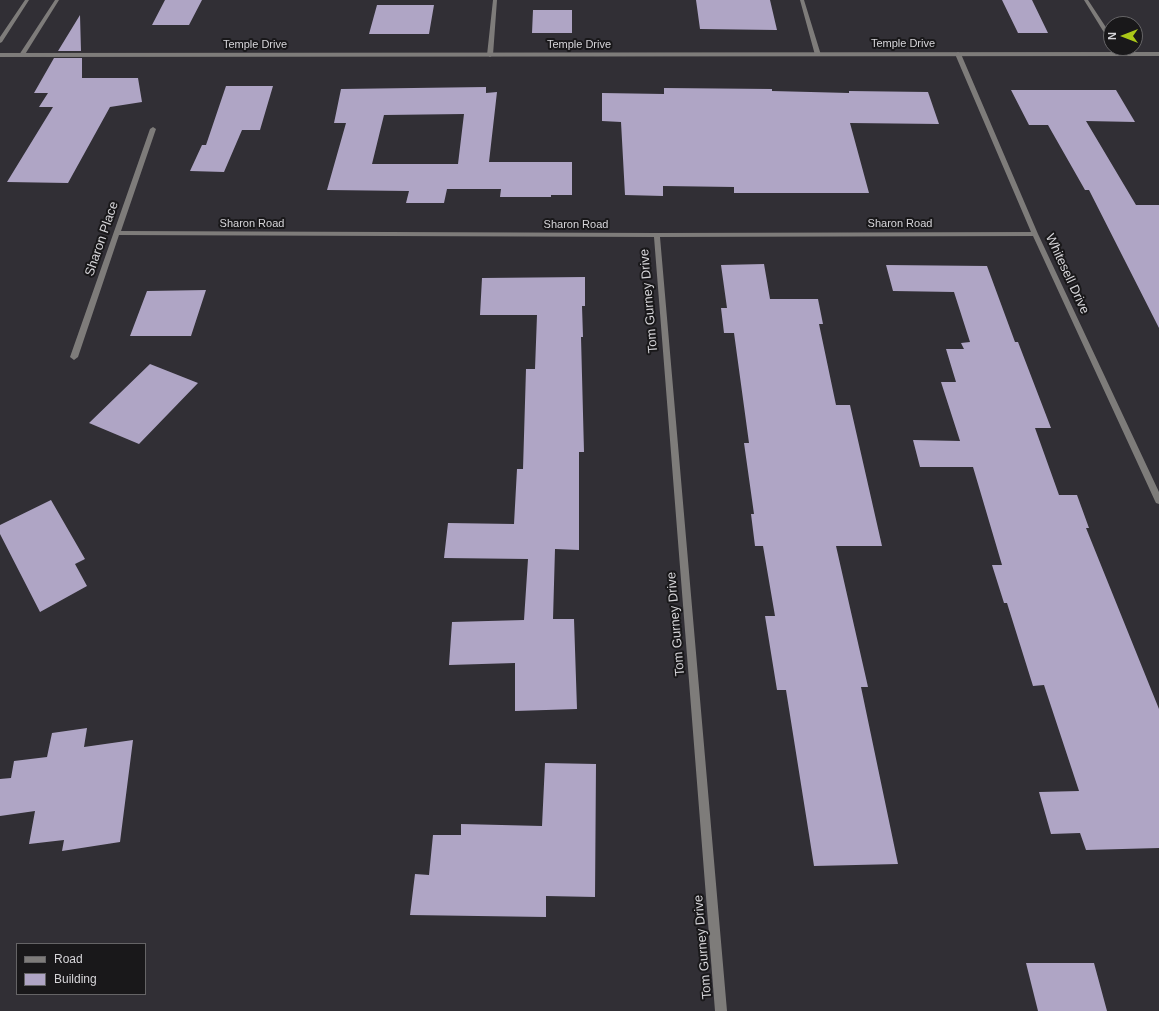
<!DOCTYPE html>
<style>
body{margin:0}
#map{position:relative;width:1159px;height:1011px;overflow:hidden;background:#312f35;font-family:Arial,sans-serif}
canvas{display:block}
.legend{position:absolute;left:16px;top:943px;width:130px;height:52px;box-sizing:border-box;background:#19181a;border:1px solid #656466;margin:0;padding:5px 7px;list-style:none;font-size:12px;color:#d6d5d9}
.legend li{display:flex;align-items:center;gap:8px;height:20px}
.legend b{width:20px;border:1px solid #656466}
.north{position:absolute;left:1103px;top:16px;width:40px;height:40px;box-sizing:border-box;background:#19181a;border:1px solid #656466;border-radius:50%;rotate:270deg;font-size:11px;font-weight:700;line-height:16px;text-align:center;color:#d6d5d9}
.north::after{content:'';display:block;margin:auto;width:14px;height:18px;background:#aac718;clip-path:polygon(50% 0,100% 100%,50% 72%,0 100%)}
</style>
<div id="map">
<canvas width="1159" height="1011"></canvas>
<ul class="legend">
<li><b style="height:5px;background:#7e7c7a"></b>Road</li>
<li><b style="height:11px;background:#afa5c5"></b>Building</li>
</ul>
<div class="north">N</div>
</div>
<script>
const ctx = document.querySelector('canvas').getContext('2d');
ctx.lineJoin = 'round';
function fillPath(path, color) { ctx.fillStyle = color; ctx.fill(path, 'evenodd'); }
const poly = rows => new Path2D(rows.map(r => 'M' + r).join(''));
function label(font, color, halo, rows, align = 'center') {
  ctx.font = font + ' Arial,sans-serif'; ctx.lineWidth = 4; ctx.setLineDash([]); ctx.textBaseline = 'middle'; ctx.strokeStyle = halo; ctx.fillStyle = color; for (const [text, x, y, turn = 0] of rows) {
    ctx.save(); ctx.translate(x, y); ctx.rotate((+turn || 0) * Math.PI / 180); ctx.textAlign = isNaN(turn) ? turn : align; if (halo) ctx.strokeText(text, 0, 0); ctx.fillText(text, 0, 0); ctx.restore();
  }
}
fillPath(poly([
 [165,0,202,0,189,25,152,25],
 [696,0,770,0,777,30,700,29],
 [1002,0,1032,0,1048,33,1018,33],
 [377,5,434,5,429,34,369,34],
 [533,10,572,10,572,33,532,33],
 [80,15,81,51,58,51],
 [54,58,82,58,82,78,138,78,142,102,110,107,68,183,7,182,53,107,39,107,48,93,34,93],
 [226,86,273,86,260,130,242,130,224,172,190,171,202,145,206,145],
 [486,87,486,93,497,92,489,162,572,162,572,195,551,195,551,197,500,197,501,189,447,189,444,203,406,203,409,191,327,190,346,123,334,123,341,89],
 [464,114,458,164,372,164,384,115],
 [664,88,772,89,772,91,849,93,849,91,928,92,939,124,850,123,869,193,734,193,734,187,663,186,663,196,625,195,621,122,602,121,602,93,664,94],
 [1011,90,1116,90,1135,122,1086,121,1136,205,1159,205,1159,328,1089,190,1085,190,1048,125,1029,125],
 [764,264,770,299,818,299,823,324,819,324,836,405,850,405,882,546,836,546,868,687,861,687,898,864,814,866,786,690,777,690,765,616,775,616,763,546,755,546,751,514,754,514,744,443,749,443,734,333,724,333,721,308,727,308,721,265],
 [886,265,987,266,1015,342,1018,342,1051,428,1035,428,1059,495,1077,495,1089,528,1086,528,1159,709,1159,848,1086,850,1080,833,1051,834,1039,792,1079,791,1044,685,1033,686,1007,603,1004,603,992,565,1002,565,973,467,920,467,913,440,960,441,941,382,956,382,946,349,964,349,961,343,970,342,954,292,893,291],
 [585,277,585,306,582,306,583,337,581,337,584,452,579,452,579,550,555,549,553,619,574,619,577,709,515,711,515,663,449,665,452,622,524,620,528,559,444,558,448,523,514,524,517,469,523,469,526,369,535,369,537,315,480,315,482,278],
 [206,290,191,336,130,336,147,291],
 [150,364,198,383,139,444,89,423],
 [51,500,85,559,75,564,87,586,40,612,0,534,0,525],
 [87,728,84,747,133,740,120,842,62,851,64,840,29,844,35,811,0,816,0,779,11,778,14,761,47,757,52,733],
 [545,763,596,764,595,897,546,896,546,917,410,915,415,874,429,875,433,835,461,835,461,824,542,826],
 [1026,963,1094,963,1107,1011,1038,1011]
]), '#afa5c5');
fillPath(poly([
 [25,0,29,0,2,42,0,43,0,37,25,0],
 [55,0,59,0,24,56,20,56,19,55,55,0],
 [493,0,497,0,493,55,490,57,487,55,493,0],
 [800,0,804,0,821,55,820,56,815,55,800,0],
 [1084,0,1088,0,1111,35,1111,41,1108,39,1084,0],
 [1114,48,1120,48,1124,54,1123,55,1119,55,1114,48],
 [958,52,961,54,1038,234,1159,492,1159,504,1156,503,1155,501,1033,236,660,237,727,1011,715,1011,654,237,119,235,78,357,74,360,70,357,150,129,153,127,156,129,121,231,657,233,1031,232,955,54,958,52]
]), '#7e7c7a');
fillPath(poly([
 [1159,52,1159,56,0,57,0,53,1159,52]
]), '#7e7c7a');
label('11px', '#d6d5d9', '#19181a', [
 ["Temple Drive",903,44],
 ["Temple Drive",255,45],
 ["Temple Drive",579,45],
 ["Sharon Road",252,224],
 ["Sharon Road",900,224],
 ["Sharon Road",576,225]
]);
label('13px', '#d6d5d9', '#19181a', [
 ["Sharon Place",102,239,-71],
 ["Whitesell Drive",1067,274,65],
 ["Tom Gurney Drive",649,301,-95],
 ["Tom Gurney Drive",676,624,-95],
 ["Tom Gurney Drive",703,947,-95]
]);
</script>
